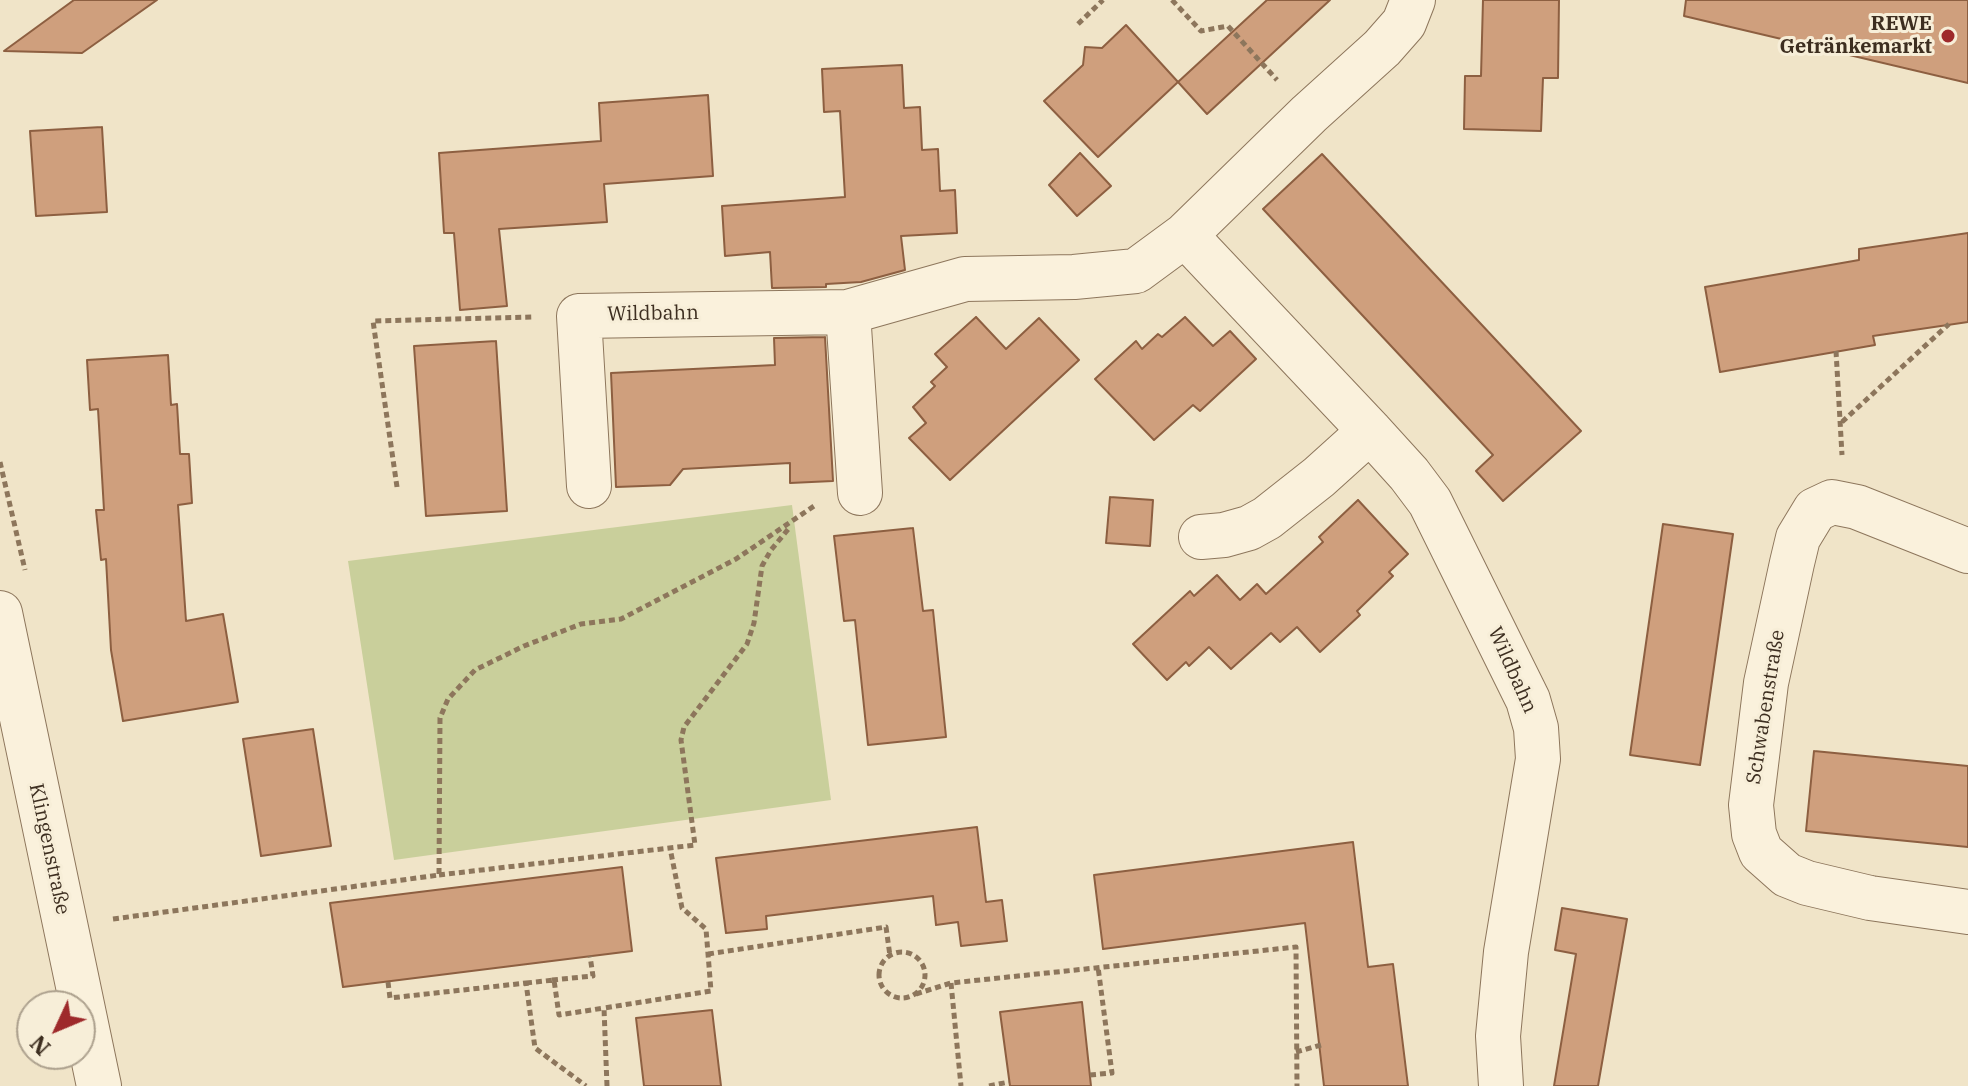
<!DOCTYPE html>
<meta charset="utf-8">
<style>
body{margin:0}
#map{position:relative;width:1968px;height:1086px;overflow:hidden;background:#f0e4c8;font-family:"IBM Plex Serif",serif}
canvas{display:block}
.north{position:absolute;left:16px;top:990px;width:80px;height:80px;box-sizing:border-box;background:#f7eed8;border:2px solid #ada18e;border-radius:50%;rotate:226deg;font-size:22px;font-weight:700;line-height:32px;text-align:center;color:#3d2e20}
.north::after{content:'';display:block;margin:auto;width:28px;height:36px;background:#9e2a2b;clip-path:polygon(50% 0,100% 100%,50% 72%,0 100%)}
</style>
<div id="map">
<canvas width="1968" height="1086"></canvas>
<div class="north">N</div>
</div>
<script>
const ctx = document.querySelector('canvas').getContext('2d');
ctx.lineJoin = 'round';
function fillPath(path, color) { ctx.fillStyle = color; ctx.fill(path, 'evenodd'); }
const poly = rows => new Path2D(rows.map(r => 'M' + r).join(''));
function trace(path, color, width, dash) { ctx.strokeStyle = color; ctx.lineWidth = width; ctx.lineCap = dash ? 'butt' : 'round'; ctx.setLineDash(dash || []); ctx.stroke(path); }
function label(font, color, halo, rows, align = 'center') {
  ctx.font = font + ' "IBM Plex Serif",serif'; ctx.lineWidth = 6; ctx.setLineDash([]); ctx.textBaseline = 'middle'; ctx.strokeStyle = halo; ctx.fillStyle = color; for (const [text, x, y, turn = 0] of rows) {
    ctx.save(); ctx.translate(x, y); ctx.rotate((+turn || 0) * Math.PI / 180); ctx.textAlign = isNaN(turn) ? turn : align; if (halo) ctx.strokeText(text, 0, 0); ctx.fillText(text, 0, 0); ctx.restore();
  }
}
fillPath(poly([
 [792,505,831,800,394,860,348,561]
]), '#c9cf9b');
const building = poly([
 [74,0,157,0,82,53,4,51,74,0],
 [1267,0,1330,0,1207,114,1178,82,1098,157,1044,101,1083,65,1085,47,1102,48,1126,25,1178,82,1267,0],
 [1483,0,1559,0,1558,78,1543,78,1541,131,1464,129,1465,76,1481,76,1483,0],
 [1686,0,1968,0,1968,83,1684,16,1686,0],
 [902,65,904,108,920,107,922,150,938,149,940,191,955,190,957,233,901,236,905,270,861,282,826,284,826,287,772,288,770,252,725,256,722,206,845,197,840,111,824,112,822,69,902,65],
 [708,95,713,176,604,184,607,222,499,229,507,306,460,310,454,233,444,233,439,153,601,141,599,103,708,95],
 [102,127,107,212,36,216,30,131,102,127],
 [1080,153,1111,186,1077,216,1049,185,1080,153],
 [1322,154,1581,431,1503,501,1476,471,1493,455,1263,209,1322,154],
 [1968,233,1968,322,1873,336,1875,345,1720,372,1705,287,1859,260,1859,249,1968,233],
 [976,317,1006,349,1039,318,1079,360,950,480,909,438,926,423,913,407,935,386,931,382,947,367,935,354,976,317],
 [1185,317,1213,346,1230,331,1256,359,1200,411,1193,405,1154,440,1095,379,1136,341,1142,349,1158,334,1162,337,1185,317],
 [825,337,833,481,790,483,790,463,683,469,670,485,616,487,611,373,775,365,774,338,825,337],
 [496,341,507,511,426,516,414,346,496,341],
 [168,355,171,405,177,404,180,454,189,454,192,503,178,505,186,621,223,614,238,702,123,721,111,650,106,559,101,560,96,510,104,510,98,409,90,410,87,360,168,355],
 [1110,497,1153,500,1150,546,1106,543,1110,497],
 [1358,500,1408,554,1389,572,1393,576,1357,611,1360,615,1320,652,1297,627,1280,642,1271,633,1231,669,1209,647,1189,666,1186,662,1167,680,1133,644,1190,591,1194,596,1217,575,1240,600,1257,584,1266,594,1323,542,1319,537,1358,500],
 [1663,524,1733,534,1700,765,1630,755,1663,524],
 [913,528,923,611,933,610,946,737,868,745,855,620,844,621,834,536,913,528],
 [313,729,331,846,261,856,243,739,313,729],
 [1814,751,1968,766,1968,847,1806,831,1814,751],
 [977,827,986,902,1002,900,1007,941,961,946,958,922,936,925,933,896,766,916,767,929,726,933,716,858,977,827],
 [1353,842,1368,967,1393,964,1408,1086,1324,1086,1305,923,1103,949,1094,875,1353,842],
 [622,867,632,951,343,987,330,903,622,867],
 [1562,908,1627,919,1598,1086,1554,1086,1576,954,1555,950,1562,908],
 [1082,1002,1091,1086,1010,1086,1000,1012,1082,1002],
 [712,1010,721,1086,644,1086,636,1018,712,1010]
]);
fillPath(building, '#cf9f7d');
trace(building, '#8d5f41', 2);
const minor = poly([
 [1185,235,1309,114,1382,48,1404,23,1413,0],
 [848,312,860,493],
 [589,486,579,316,848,312,965,279,1074,277,1136,271,1185,235,1370,431,1409,474,1430,502,1528,700,1536,728,1538,759,1506,952,1498,1036,1501,1086],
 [1201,537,1224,535,1249,528,1267,518,1319,477,1370,431],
 [1968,551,1857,507,1832,502,1815,510,1798,538,1792,563,1766,683,1751,805,1754,834,1761,852,1787,875,1807,883,1870,898,1968,912]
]);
const tertiary = poly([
 [0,613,99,1086]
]);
trace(minor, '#8d765c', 46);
trace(tertiary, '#8d765c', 46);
trace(poly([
 [1172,0,1201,31,1228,26,1277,80],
 [1078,24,1103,0],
 [1836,351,1842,455],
 [1842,422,1949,324],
 [0,462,25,570],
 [397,487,373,321,533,317],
 [439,875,695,845,681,740,684,727,747,644,754,623,762,566,771,550,790,527],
 [113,919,439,875,440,718,448,699,475,670,524,646,581,624,621,619,736,559,814,506],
 '879 975a23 23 0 1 1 46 0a23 23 0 1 1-46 0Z',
 [708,954,886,927,890,956],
 [552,980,593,976,590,956],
 [388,982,390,998,526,983,535,1048,586,1086],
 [526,983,554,980,559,1015,604,1008],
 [951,983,961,1086],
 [916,994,951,983,1296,947,1297,1086],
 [1296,1052,1321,1045],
 [1090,1075,1112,1073,1098,967],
 [607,1086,604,1008,711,991,706,929,682,908,670,848],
 [989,1086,1009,1082]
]), '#8d765c', 5, [6, 4]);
trace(minor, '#faf1dc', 44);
trace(tertiary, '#faf1dc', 44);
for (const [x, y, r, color] of [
 [1948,36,8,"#9e2a2b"]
]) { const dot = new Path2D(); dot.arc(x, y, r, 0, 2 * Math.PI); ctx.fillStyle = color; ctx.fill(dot); trace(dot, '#f7eed8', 3); }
label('bold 20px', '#3d2e20', '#f7eed8', [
 ["REWE",1932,24],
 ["Getränkemarkt",1932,47]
], 'right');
label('20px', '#3d2e20', '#f7eed8', [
 ["Wildbahn",653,314,-1],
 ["Wildbahn",1512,670,66],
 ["Schwabenstraße",1766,707,-81],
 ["Klingenstraße",49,849,78]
]);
</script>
